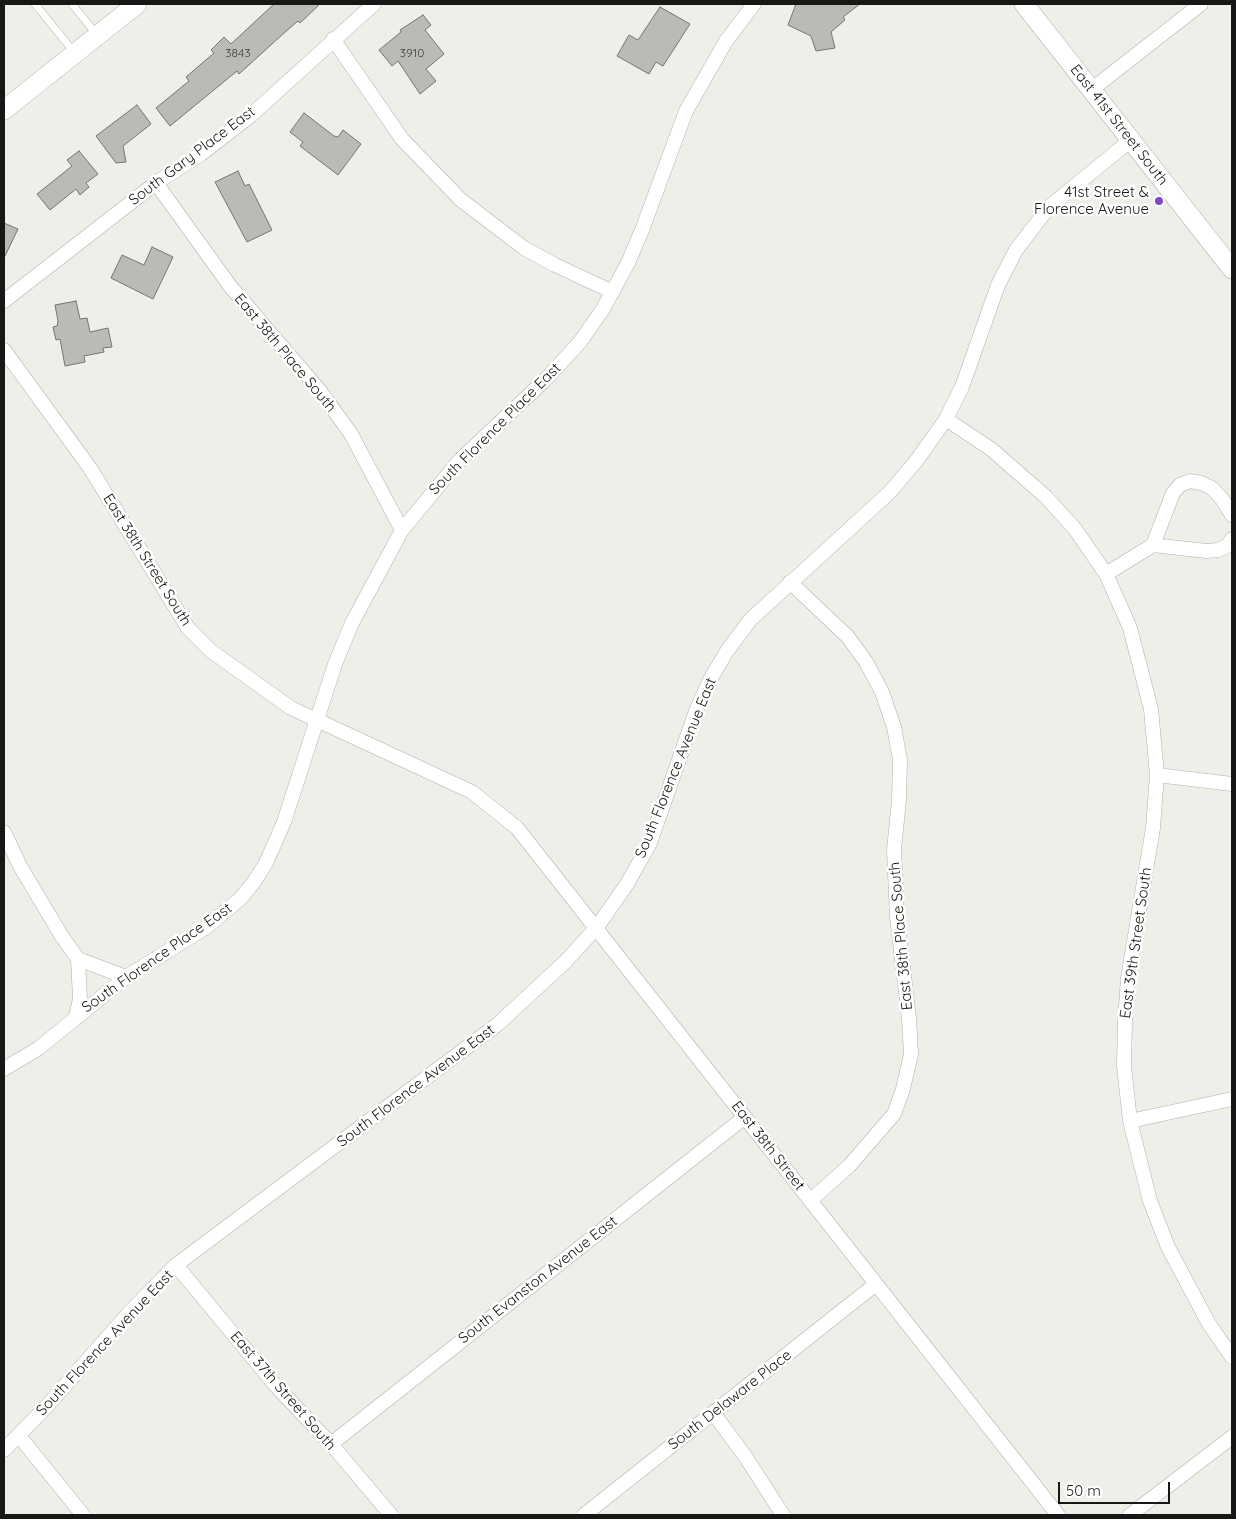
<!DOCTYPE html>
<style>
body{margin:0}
#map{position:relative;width:1236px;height:1519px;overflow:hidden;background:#edefe8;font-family:Quicksand,sans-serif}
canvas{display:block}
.frame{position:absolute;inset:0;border:5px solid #171715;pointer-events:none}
.scale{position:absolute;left:1058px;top:1482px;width:112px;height:22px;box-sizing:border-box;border:2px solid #171715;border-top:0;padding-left:6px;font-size:15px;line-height:18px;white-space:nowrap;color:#171715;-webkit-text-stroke:4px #fff;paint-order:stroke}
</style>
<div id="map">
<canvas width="1236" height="1519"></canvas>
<div class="frame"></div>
<div class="scale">50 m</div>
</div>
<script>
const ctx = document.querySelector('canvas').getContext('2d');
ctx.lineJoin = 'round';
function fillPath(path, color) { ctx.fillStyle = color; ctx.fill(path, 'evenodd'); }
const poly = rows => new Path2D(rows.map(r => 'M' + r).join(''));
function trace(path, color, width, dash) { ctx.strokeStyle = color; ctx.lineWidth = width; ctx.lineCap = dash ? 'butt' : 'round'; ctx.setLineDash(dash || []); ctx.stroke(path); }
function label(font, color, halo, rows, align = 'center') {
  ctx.font = font + ' Quicksand,sans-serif'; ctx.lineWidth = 5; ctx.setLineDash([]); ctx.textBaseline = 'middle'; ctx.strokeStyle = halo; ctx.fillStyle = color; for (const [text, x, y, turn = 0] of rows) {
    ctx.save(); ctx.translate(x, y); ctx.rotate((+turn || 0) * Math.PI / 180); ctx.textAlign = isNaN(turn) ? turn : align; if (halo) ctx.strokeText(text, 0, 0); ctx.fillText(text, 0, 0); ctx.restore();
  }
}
const building = poly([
 [274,4,320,4,300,23,298,21,284,33,239,74,237,71,170,126,156,108,189,81,186,77,214,53,211,50,224,37,231,44,274,4],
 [796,4,860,4,843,17,845,20,831,32,835,48,816,51,811,36,788,25,796,4],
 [660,7,690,24,663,66,656,62,649,74,617,56,629,35,638,40,660,7],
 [423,15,431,25,425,30,444,54,426,69,436,81,420,94,398,61,392,66,379,50,401,32,400,30,423,15],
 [137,105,151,124,123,146,126,162,116,163,96,136,137,105],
 [304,113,334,136,338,137,343,130,361,144,338,175,300,146,303,142,290,132,304,113],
 [79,151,98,174,86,183,89,187,80,195,76,189,50,210,37,194,72,166,67,160,79,151],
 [238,171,245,186,249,184,272,230,247,242,215,182,238,171],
 [4,223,18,229,4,258,4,223],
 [152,247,173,257,153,299,111,278,122,255,144,265,152,247],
 [76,301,80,319,87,318,90,332,108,328,112,347,103,348,104,352,84,356,85,362,65,366,60,339,56,340,53,327,57,326,58,321,55,305,76,301]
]);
fillPath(building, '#b9bbb4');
trace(building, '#747570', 1);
const service = poly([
 [35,4,74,52],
 [72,4,97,35]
]);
const minor = poly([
 [333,39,402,139,461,200,524,248,555,265,613,292],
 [1091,90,1201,4],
 [156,183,230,286,320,391,351,434,402,530],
 [4,301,156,183,201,154,250,116,374,4],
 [4,350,90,468,188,628,211,651,291,708,472,792,517,828,1058,1515],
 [946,419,991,449,1046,497,1075,529,1106,574,1130,628,1151,709,1157,775,1153,828,1128,978,1125,1021,1124,1066,1130,1121,1150,1201,1168,1247,1209,1324,1232,1357],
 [1153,545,1206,551,1218,550,1227,546,1232,539],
 [1106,574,1153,545,1173,493,1180,485,1190,481,1201,483,1212,488,1222,499,1232,515],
 [790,582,848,637,866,662,882,692,894,727,900,760,899,800,894,850,897,917,909,1018,911,1054,903,1089,894,1114,849,1166,811,1200],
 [1157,775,1232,784],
 [4,832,20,866,61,935,78,959,80,999,76,1016],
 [78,959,126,977],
 [4,1069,39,1048,126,977,205,928,240,899,254,882,266,863,284,822,335,664,352,623,402,530,460,460,546,379,580,342,603,309,628,263,642,230,686,111,726,41,754,4],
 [1130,1121,1232,1099],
 [176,1265,276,1386,331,1444,391,1515],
 [714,1414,745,1456,783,1515],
 [19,1436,83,1515],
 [331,1444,745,1117],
 [4,1450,46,1407,129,1313,176,1265,498,1024,566,961,597,927,627,884,650,843,696,711,711,678,727,651,751,619,890,492,917,460,946,419,962,387,998,285,1016,250,1049,207,1131,140],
 [584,1515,876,1284],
 [1130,1515,1232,1437]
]);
const secondary = poly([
 [1024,4,1232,269],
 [4,110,137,4]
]);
trace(service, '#afb1ab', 8);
trace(minor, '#afb1ab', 15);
trace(secondary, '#afb1ab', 20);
trace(service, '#fff', 7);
trace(minor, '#fff', 14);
trace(secondary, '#fff', 19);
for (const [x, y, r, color] of [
 [1159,201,5,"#7f4ac2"]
]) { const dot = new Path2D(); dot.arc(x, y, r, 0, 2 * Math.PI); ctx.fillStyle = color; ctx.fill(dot); trace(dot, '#fff', 2); }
label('12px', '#40403d', null, [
 ["3843",238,53],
 ["3910",412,53]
]);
label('15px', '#171715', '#fff', [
 ["East 41st Street South",1119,125,52],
 ["South Gary Place East",192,156,-37],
 ["East 38th Place South",285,353,50],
 ["South Florence Place East",495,429,-45],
 ["East 38th Street South",147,560,58],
 ["South Florence Avenue East",676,768,-68],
 ["East 38th Place South",901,936,-95],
 ["East 39th Street South",1136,943,-82],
 ["South Florence Place East",157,958,-35],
 ["South Florence Avenue East",416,1086,-37],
 ["East 38th Street",768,1146,52],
 ["South Evanston Avenue East",538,1280,-38],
 ["South Florence Avenue East",105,1343,-47],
 ["East 37th Street South",283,1391,49],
 ["South Delaware Place",730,1400,-38]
]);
label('15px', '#171715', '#fff', [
 ["41st Street &",1149,192],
 ["Florence Avenue",1149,209]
], 'right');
</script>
